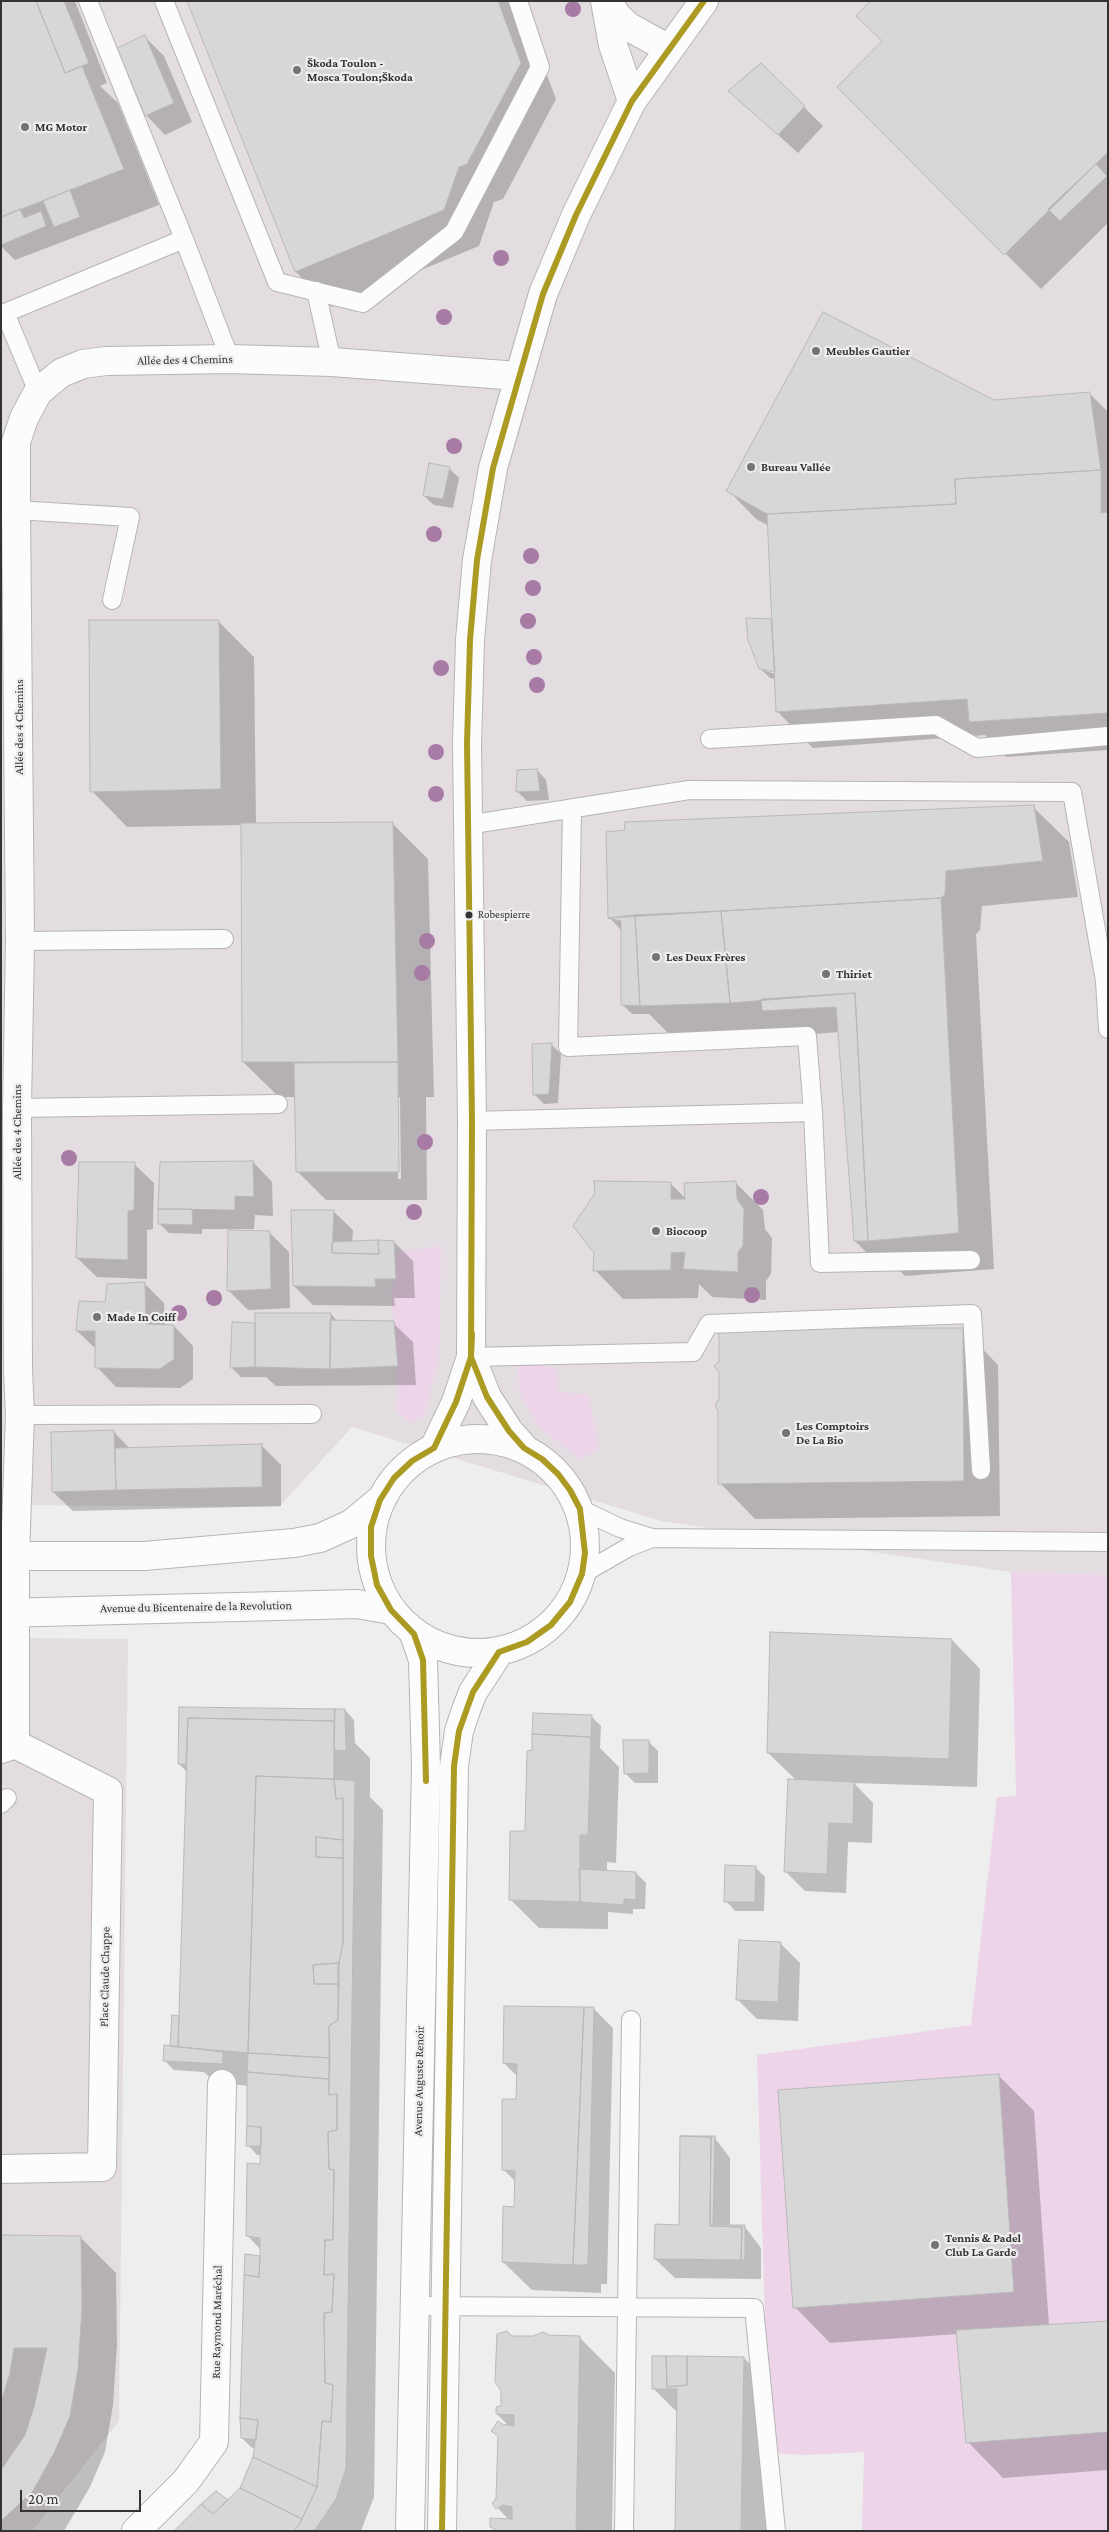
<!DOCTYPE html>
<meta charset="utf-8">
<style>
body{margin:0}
#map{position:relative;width:1109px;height:2532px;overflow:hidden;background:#efeeef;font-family:"Crimson Pro",serif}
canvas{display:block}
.frame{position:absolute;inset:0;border:2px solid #343334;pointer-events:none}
.scale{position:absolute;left:20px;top:2490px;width:121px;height:22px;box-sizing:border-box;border:2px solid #343334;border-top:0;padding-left:6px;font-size:15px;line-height:18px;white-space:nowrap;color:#343334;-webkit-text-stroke:4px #f0edef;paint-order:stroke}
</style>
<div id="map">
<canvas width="1109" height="2532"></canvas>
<div class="frame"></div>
<div class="scale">20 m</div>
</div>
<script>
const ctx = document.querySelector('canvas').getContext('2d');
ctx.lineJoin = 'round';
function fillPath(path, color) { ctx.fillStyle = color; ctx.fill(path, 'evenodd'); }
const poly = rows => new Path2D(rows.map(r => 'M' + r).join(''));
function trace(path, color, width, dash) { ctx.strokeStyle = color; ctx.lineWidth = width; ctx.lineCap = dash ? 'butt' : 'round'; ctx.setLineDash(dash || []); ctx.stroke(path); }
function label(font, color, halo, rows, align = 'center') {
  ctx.font = font + ' "Crimson Pro",serif'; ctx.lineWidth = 4.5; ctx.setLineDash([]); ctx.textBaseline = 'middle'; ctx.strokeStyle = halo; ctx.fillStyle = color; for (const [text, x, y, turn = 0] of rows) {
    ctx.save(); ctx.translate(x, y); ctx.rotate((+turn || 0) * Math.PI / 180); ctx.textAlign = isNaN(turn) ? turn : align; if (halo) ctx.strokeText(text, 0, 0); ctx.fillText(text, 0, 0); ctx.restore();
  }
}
fillPath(poly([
 [1,1,1108,1,1108,1575,1011,1572,661,1521,352,1427,279,1507,1,1505],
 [1,1638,128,1639,119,2421,32,2531,1,2531]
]), '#e3dde2');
fillPath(poly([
 [441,1246,439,1357,424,1416,410,1423,397,1411,398,1366,391,1290,396,1279,395,1253],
 [517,1360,557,1369,557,1392,588,1395,599,1449,580,1459,540,1428,520,1395],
 [1011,1572,1108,1575,1108,2531,862,2531,864,2452,805,2455,769,2453,757,2055,971,2025,997,1797,1016,1796]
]), '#edd4e9');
fillPath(poly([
 [1,1,75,1,107,83,100,86,118,103,159,205,15,260,1,246],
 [188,1,519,1,556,99,503,199,494,202,479,246,332,307,296,272],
 [1108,1,1108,223,1041,289,839,87,883,42],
 [145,37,164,56,192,122,165,135,146,115],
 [761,64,823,126,798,153,730,91],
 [1090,394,1108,412,1108,750,1006,757,985,735,813,748,778,712,776,679,770,678,760,668,770,620,774,623,769,526,756,519,728,490,994,401],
 [765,669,781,672,780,675,765,671],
 [449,468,459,478,453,508,434,505,424,496],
 [218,621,254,657,256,825,392,823,428,859,434,1097,426,1097,427,1200,326,1200,297,1171,296,1097,279,1097,243,1062,242,825,127,827,92,791],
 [397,1097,400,1097,401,1179,398,1179],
 [537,770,546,780,549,800,527,801,517,791],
 [1033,807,1069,842,1078,897,982,906,980,930,976,934,994,1269,905,1276,889,1260,874,1260,855,1241,839,1032,767,1038,669,1034,649,1014,632,1014,622,1004,622,931,609,917],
 [552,1045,561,1054,558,1103,544,1104,534,1094],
 [253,1162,272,1182,273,1216,255,1215,254,1229,202,1229,202,1234,169,1233,159,1223],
 [134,1164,154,1183,153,1229,147,1230,147,1279,97,1277,77,1258],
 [735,1182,763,1210,765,1229,772,1238,771,1274,766,1281,766,1300,712,1297,699,1284,698,1298,623,1299,595,1270,670,1183,686,1199],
 [333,1211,353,1230,352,1242,394,1242,413,1261,415,1298,394,1298,395,1306,313,1305,294,1286],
 [269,1232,289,1252,290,1308,248,1310,228,1290],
 [144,1283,164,1303,165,1326,174,1326,193,1346,193,1379,180,1388,116,1387,97,1367,96,1349,77,1331,107,1303],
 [331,1314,337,1321,393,1323,413,1342,416,1385,276,1386,266,1377,241,1377,231,1367],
 [963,1329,998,1365,1000,1516,755,1519,720,1483],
 [113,1431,130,1449,262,1446,281,1465,281,1506,73,1511,53,1492],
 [952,1640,980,1669,977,1787,854,1783,873,1803,872,1843,848,1842,846,1893,805,1891,786,1872,796,1780,768,1753],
 [181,1709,345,1710,354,1720,355,1743,370,1758,370,1797,383,1810,374,2497,361,2531,176,2531,228,2502,242,2489,254,2458,256,2448,252,2448,242,2438,261,2257,261,2250,247,2235,262,2155,257,2155,248,2145,248,2086,215,2082,204,2072,174,2070,164,2060,171,2047,180,2018,188,1773,179,1764],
 [591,1716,601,1726,600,1748,619,1767,616,1863,607,1862,607,1872,636,1873,646,1883,645,1909,633,1909,633,1914,608,1912,608,1929,539,1928,510,1899,527,1832,533,1751],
 [648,1741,658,1751,658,1783,635,1783,625,1773],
 [755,1867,765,1877,764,1911,735,1911,726,1901],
 [781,1944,800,1963,798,2021,757,2019,737,1999],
 [593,2008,613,2028,607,2284,601,2284,601,2293,532,2290,503,2262,516,2208,516,2182,503,2169,518,2100,518,2077,504,2063],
 [999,2076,1034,2111,1049,2326,1108,2322,1108,2470,1003,2478,968,2442,958,2334,830,2343,795,2307],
 [714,2137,730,2158,730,2228,745,2227,761,2248,761,2279,675,2278,655,2259,680,2226],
 [1,2236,81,2238,116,2273,117,2345,113,2405,105,2452,90,2487,64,2531,1,2531],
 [549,2336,579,2337,615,2373,612,2531,495,2531,491,2526,509,2520,494,2504,498,2499,510,2427,497,2414,502,2407,512,2337],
 [744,2358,772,2387,770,2531,676,2531,678,2413,653,2388]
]), '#0003');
const building = poly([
 [1,1,36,1,65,73,82,66,124,169,1,217,1,1],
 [36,1,64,1,89,63,65,73,36,1],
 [187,1,498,1,521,63,467,164,459,167,444,210,295,272,187,1],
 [870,1,1108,1,1108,152,1004,255,837,87,882,41,856,16,870,1],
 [145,35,174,103,145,116,117,48,145,35],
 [761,63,805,106,778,135,728,91,761,63],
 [1096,164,1107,176,1060,221,1048,209,1096,164],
 [70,190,80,217,54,227,43,201,70,190],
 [20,209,24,218,41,211,46,226,1,245,1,217,20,209],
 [823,312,994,400,1090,392,1101,470,955,479,956,504,767,514,726,491,823,312],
 [429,463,450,467,443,499,423,496,429,463],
 [1101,470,1101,513,1108,512,1108,713,969,722,967,699,776,712,767,514,956,504,955,479,1101,470],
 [746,618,771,619,775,672,759,669,748,640,746,618],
 [89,620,219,620,221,789,90,792,89,620],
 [537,769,540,791,516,792,517,770,537,769],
 [1034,805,1043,861,946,871,945,894,941,898,608,918,606,832,625,830,624,822,1034,805],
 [393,822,398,1062,242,1062,241,823,393,822],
 [941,898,959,1233,868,1241,855,993,730,1003,721,911,941,898],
 [721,911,730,1003,640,1006,635,915,721,911],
 [635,915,640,1006,621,1005,621,921,608,918,635,915],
 [855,993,868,1241,854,1241,836,1007,762,1011,761,999,855,993],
 [552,1043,549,1094,533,1095,532,1044,552,1043],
 [398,1062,399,1172,296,1172,294,1063,398,1062],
 [253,1161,254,1197,235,1196,235,1210,158,1209,160,1162,253,1161],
 [79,1162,135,1162,134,1210,128,1211,128,1260,76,1258,79,1162],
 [594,1181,671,1182,671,1199,685,1199,684,1183,736,1181,737,1199,744,1209,743,1246,738,1252,738,1272,683,1269,685,1252,671,1253,671,1270,593,1271,594,1253,573,1226,595,1193,594,1181],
 [158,1209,192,1209,193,1225,158,1224,158,1209],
 [291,1210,334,1210,332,1253,379,1254,378,1240,394,1241,396,1279,375,1279,376,1287,293,1286,291,1210],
 [228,1230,270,1231,271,1289,227,1291,228,1230],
 [378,1240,379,1254,332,1253,332,1242,378,1240],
 [145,1282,146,1324,174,1325,174,1359,160,1369,95,1368,95,1331,76,1331,79,1301,105,1302,107,1284,145,1282],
 [255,1313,331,1313,330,1369,255,1367,255,1313],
 [330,1320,394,1321,398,1366,330,1369,330,1320],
 [232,1322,255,1323,255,1367,230,1368,232,1322],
 [719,1328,963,1328,964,1481,718,1484,718,1411,715,1405,719,1399,719,1372,714,1366,719,1362,719,1328],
 [114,1430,116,1490,52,1492,51,1432,114,1430],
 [262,1444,262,1487,116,1490,115,1448,262,1444],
 [770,1632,952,1639,949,1759,767,1753,770,1632],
 [179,1707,335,1709,334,1721,188,1718,186,1765,178,1764,179,1707],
 [335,1709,345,1709,346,1751,334,1750,335,1709],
 [533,1713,592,1715,591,1737,532,1734,533,1713],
 [188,1718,334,1721,334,1779,256,1776,248,2053,178,2047,188,1718],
 [532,1734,591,1737,588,1835,580,1835,580,1902,509,1900,510,1831,525,1831,527,1751,532,1750,532,1734],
 [623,1740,649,1740,649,1773,624,1774,623,1740],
 [256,1776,334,1779,336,1799,343,1798,343,1840,316,1837,316,1857,343,1858,343,1943,339,1963,313,1965,314,1984,339,1984,338,2020,329,2026,330,2058,248,2053,256,1776],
 [334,1779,355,1781,346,2468,336,2499,315,2530,293,2531,299,2525,317,2487,322,2421,331,2422,333,2385,325,2383,324,2313,332,2312,334,2274,324,2275,325,2240,333,2240,334,2170,329,2169,328,2132,337,2130,337,2094,329,2095,329,2026,338,2020,338,1967,343,1943,343,1798,336,1799,334,1779],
 [788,1779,854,1782,853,1824,829,1823,827,1874,784,1872,788,1779],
 [316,1837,343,1840,343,1858,316,1857,316,1837],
 [725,1865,756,1866,755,1902,724,1902,725,1865],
 [579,1869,636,1872,636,1900,624,1899,624,1905,580,1902,579,1869],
 [739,1940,781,1942,778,2002,736,2000,739,1940],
 [339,1963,339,1984,314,1984,313,1965,339,1963],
 [504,2006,584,2007,573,2265,502,2262,503,2206,514,2207,515,2171,502,2170,502,2099,516,2099,517,2064,503,2063,504,2006],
 [584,2007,594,2007,588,2265,573,2265,584,2007],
 [172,2015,179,2016,178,2047,170,2046,172,2015],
 [164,2045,223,2052,223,2064,163,2061,164,2045],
 [248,2053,330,2058,329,2079,247,2072,248,2053],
 [247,2072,329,2079,329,2095,337,2094,337,2130,328,2132,329,2169,334,2170,333,2240,325,2240,324,2275,334,2274,332,2312,324,2313,325,2383,333,2385,331,2422,322,2421,317,2487,253,2457,258,2420,240,2418,244,2275,259,2277,260,2256,260,2238,246,2236,247,2163,260,2164,261,2127,247,2126,247,2072],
 [999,2074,1014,2292,793,2308,778,2090,999,2074],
 [247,2126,261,2127,261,2146,246,2146,247,2126],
 [680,2136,711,2137,710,2226,742,2227,741,2260,654,2259,655,2224,679,2225,680,2136],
 [681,2136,715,2136,713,2225,745,2225,745,2260,741,2260,742,2227,710,2226,711,2137,681,2136],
 [1,2235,81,2236,82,2308,78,2369,70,2416,55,2451,33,2491,1,2521,1,2470,25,2435,34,2407,47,2348,14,2348,10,2373,1,2402,1,2235],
 [245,2254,260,2256,259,2277,244,2275,245,2254],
 [1108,2321,1108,2432,966,2443,956,2330,1108,2321],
 [507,2331,512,2336,533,2336,543,2332,549,2335,580,2336,576,2531,498,2531,490,2527,490,2518,512,2519,512,2507,503,2505,496,2509,492,2503,496,2499,498,2436,491,2431,498,2421,502,2424,514,2426,514,2415,496,2414,496,2407,501,2406,501,2391,495,2382,497,2334,507,2331],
 [652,2356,666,2356,667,2387,687,2385,687,2356,744,2357,741,2531,675,2531,677,2389,652,2389,652,2356],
 [666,2356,687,2356,687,2385,667,2387,666,2356],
 [240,2418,258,2420,256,2440,241,2438,240,2418],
 [253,2457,317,2487,302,2519,240,2488,253,2457],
 [240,2488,302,2519,299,2525,293,2531,174,2531,201,2504,213,2514,240,2488],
 [216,2491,228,2500,213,2514,201,2504,216,2491]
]);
fillPath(building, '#d8d7d8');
trace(building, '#bab9ba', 1);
const lane = poly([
 [88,1,184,239],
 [164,1,277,282,363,303,454,232,540,67,518,1],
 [316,291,332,362],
 [38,392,5,313,184,239,230,359],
 [16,510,130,517,112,600],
 [710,739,936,725,977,748,1108,736],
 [572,808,568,1047,807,1036,813,1112,820,1263,971,1260],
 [467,825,689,790,1072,792,1105,981,1108,1029],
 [20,941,224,939],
 [17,1108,278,1104],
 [472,1121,813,1112],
 [471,1357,693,1352,709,1324,972,1314,981,1470],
 [20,1415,312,1414],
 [580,1509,620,1528,652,1538,1108,1542],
 [582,1574,629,1547,652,1538],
 [1,1804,7,1798],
 [414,2306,754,2308,776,2531],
 [624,2531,631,2020]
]);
const street = poly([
 [605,1,613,45,632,101],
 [607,1,617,16,629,27,669,49],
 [471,1357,487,1397,509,1431,524,1448],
 '371 1546a107 107 0 1 1 214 0a107 107 0 1 1-214 0Z',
 [434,1448,456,1402,471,1357,472,1121,467,743,470,640,477,560,493,468,543,294,576,215,632,101,704,1],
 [1,1556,144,1556,294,1543,320,1538,351,1524,380,1500],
 [1,1613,357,1604,391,1610],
 [15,1744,15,1556,20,1415,18,1370,17,1108,20,941,16,510,16,442,24,418,38,392,61,373,83,364,106,361,230,359,332,362,518,376],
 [1,1749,15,1744,108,1791,102,2167,1,2169],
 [136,2531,186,2481,214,2442,222,2084],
 [410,2531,426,1767,423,1660,414,1634],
 [442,2531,454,1766,459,1731,466,1710,473,1692,499,1652]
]);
trace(lane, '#b6b5b6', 20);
trace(street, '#b6b5b6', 30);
trace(lane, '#fdfcfd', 18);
trace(street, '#fdfcfd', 28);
trace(poly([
 [426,1781,423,1660,414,1634,391,1610,377,1585,371,1556,371,1527,380,1500,394,1478,412,1461,434,1448,456,1402,471,1357,472,1334],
 [442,2531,454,1766,459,1731,473,1692,499,1652,527,1642,551,1625,570,1602,582,1574,585,1553,580,1509,570,1490,558,1474,542,1459,524,1448,509,1431,487,1397,471,1357,472,1121,467,743,470,640,477,560,493,468,543,294,576,215,632,101,704,1]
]), '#ac9b22', 6);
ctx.fillStyle = '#a87ba4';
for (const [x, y] of [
 [573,9],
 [501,258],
 [444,317],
 [454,446],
 [434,534],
 [531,556],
 [533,588],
 [528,621],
 [534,657],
 [441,668],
 [537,685],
 [436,752],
 [436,794],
 [427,941],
 [422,973],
 [425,1142],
 [69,1158],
 [761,1197],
 [414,1212],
 [752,1295],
 [214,1298],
 [179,1313]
]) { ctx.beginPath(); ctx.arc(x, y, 8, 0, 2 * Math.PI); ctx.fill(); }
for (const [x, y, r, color] of [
 [297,70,5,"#757475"],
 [25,127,5,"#757475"],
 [816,351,5,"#757475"],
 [751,467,5,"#757475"],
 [469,915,4.5,"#343334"],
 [656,957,5,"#757475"],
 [826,974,5,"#757475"],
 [656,1231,5,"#757475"],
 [97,1317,5,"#757475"],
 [786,1433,5,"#757475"],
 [935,2245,5,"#757475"]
]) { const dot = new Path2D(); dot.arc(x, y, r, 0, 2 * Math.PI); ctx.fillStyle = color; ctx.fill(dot); trace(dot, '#f0edef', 2); }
label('11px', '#343334', '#f0edef', [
 ["Robespierre",478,915]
], 'left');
label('bold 12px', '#343334', '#f0edef', [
 ["Škoda Toulon -",307,63],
 ["Mosca Toulon;Škoda",307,77],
 ["MG Motor",35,127],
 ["Meubles Gautier",826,351],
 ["Bureau Vallée",761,467],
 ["Les Deux Frères",666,957],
 ["Thiriet",836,974],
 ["Biocoop",666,1231],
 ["Made In Coiff",107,1317],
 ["Les Comptoirs",796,1426],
 ["De La Bio",796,1440],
 ["Tennis & Padel",945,2238],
 ["Club La Garde",945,2252]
], 'left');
label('12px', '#343334', '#f0edef', [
 ["Allée des 4 Chemins",185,360,-1],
 ["Allée des 4 Chemins",19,727,-90],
 ["Allée des 4 Chemins",17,1132,-90],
 ["Avenue du Bicentenaire de la Revolution",196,1607,-1],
 ["Place Claude Chappe",105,1977,-89],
 ["Avenue Auguste Renoir",419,2081,-89],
 ["Rue Raymond Maréchal",217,2322,-89]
]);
</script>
